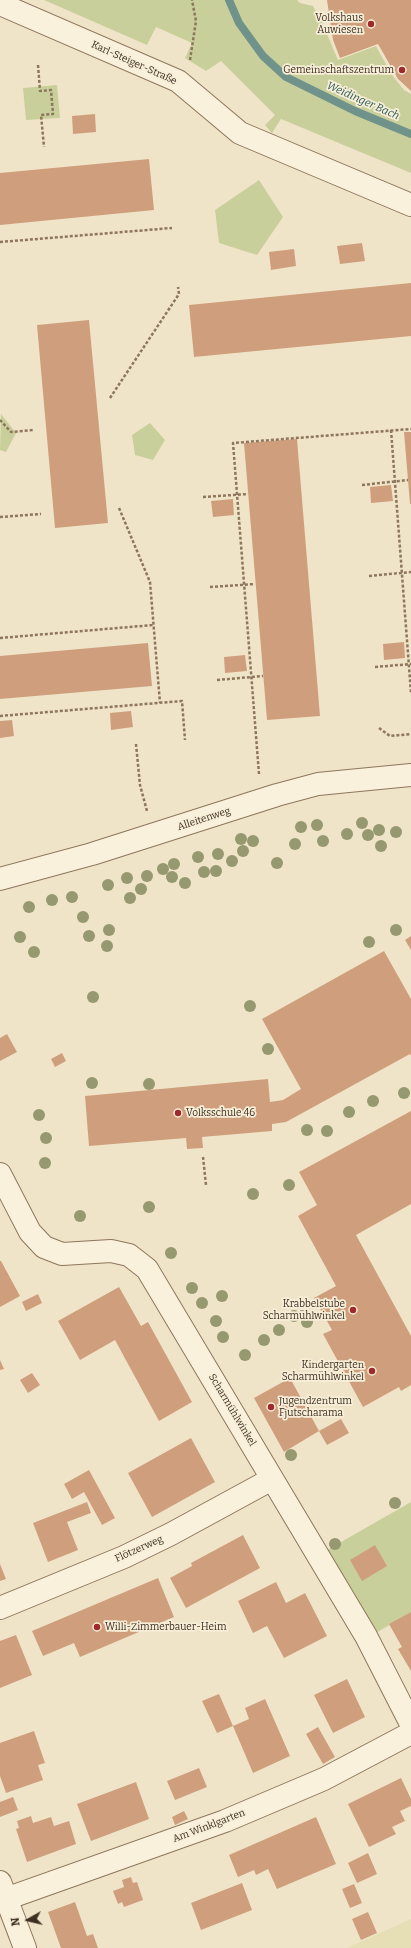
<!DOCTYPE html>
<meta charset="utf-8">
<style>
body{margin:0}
#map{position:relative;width:411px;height:1948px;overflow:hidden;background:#f0e4c8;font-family:Bitter,serif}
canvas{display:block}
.north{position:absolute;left:8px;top:1900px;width:40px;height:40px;-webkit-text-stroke:3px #f7eed8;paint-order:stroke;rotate:262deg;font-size:11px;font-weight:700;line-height:16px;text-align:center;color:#3d2e20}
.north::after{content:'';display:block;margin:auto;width:14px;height:18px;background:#3d2e20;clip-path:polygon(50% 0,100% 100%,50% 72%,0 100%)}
</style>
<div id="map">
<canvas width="411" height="1948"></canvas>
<div class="north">N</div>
</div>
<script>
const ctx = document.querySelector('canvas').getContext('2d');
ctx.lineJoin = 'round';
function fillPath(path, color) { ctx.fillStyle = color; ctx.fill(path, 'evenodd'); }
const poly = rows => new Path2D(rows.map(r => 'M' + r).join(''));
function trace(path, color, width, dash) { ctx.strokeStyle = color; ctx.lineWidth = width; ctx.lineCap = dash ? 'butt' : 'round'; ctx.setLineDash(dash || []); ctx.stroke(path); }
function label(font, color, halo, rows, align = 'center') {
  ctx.font = font + ' Bitter,serif'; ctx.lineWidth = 3.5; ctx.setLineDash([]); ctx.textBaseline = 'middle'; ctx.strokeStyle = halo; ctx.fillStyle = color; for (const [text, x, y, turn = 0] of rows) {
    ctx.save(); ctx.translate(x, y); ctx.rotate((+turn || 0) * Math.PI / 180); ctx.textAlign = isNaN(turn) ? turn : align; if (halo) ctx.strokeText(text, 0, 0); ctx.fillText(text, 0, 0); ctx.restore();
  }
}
fillPath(poly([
 [411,1919,411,1948,347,1948]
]), '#e6deb5');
fillPath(poly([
 [44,0,297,0,300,3,313,6,322,22,338,60,376,46,392,75,404,90,411,94,411,173,281,119,272,133,265,125,275,115,221,61,206,71,185,58,192,43,156,27,147,45],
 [57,85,60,118,26,120,23,88],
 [259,180,283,217,257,255,219,243,215,210],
 [1,414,16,433,6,452,0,450],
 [150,423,165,440,153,460,135,455,132,435],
 [411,1502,411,1612,376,1633,327,1550]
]), '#c9cf9b');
trace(poly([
 [229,0,239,23,263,56,286,77,355,111,411,134]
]), '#6f938a', 8);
fillPath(poly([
 [327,0,411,0,411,91,398,79,378,44,340,58,333,40],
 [95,114,96,132,73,134,72,116],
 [149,159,154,210,0,225,0,173],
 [362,243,365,261,340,264,337,246],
 [294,249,296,266,271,270,269,252],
 [411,283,411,336,194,357,189,305],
 [89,320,108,523,55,528,37,325],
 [404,432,411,432,411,504,410,504],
 [297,439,320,716,267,720,244,443],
 [391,485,393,501,371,503,370,487],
 [233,499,234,515,213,517,211,501],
 [404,642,405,658,384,660,383,644],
 [148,643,152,686,0,699,0,656],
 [245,655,247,671,225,673,224,657],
 [131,711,133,727,111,730,110,713],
 [12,720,14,736,0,738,0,721],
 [411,936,411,950,405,940],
 [384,951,411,999,411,1056,410,1054,286,1122,272,1124,272,1131,202,1137,203,1148,187,1149,186,1138,89,1146,85,1096,268,1079,270,1102,283,1100,301,1089,262,1019],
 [7,1034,17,1052,0,1061,0,1038],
 [62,1053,66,1061,55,1067,51,1059],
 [411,1111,411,1204,356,1235,411,1336,411,1385,401,1391,399,1387,363,1407,323,1334,332,1330,314,1298,336,1286,298,1216,317,1205,299,1172],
 [0,1261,1,1261,20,1296,0,1307],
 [119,1287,141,1326,148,1322,192,1402,159,1421,115,1340,80,1360,58,1321],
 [38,1294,42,1303,26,1311,22,1302],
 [0,1360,4,1369,0,1370],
 [32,1373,40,1385,28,1393,20,1380],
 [290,1378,319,1431,284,1452,254,1398],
 [341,1419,349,1433,327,1445,319,1431],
 [191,1438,215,1482,152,1517,128,1473],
 [89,1470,115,1518,102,1525,84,1492,72,1499,64,1484],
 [87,1502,91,1513,67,1522,78,1550,48,1562,33,1523],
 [243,1535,260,1568,186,1608,170,1578,192,1566,191,1563],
 [375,1545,387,1566,362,1581,350,1560],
 [0,1564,6,1579,0,1581],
 [158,1578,174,1617,80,1657,74,1643,43,1656,32,1631],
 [276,1582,286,1603,305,1593,327,1636,284,1658,267,1626,253,1633,238,1601],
 [411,1612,411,1671,398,1649,402,1647,389,1624],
 [16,1635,32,1675,0,1688,0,1641],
 [347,1679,365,1717,333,1733,314,1695],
 [219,1694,233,1726,249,1719,245,1708,265,1699,290,1756,253,1773,233,1726,217,1733,202,1701],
 [318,1727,335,1757,323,1764,306,1734],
 [34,1731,45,1763,38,1765,43,1780,6,1793,0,1776,0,1743],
 [199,1768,207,1787,175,1800,167,1781],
 [401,1778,411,1799,411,1806,400,1811,405,1821,392,1827,396,1834,369,1847,348,1804],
 [136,1782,149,1819,91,1841,77,1804],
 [13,1797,18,1810,0,1817,0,1802],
 [184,1811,188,1819,175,1825,172,1817],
 [31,1816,33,1823,51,1817,54,1826,69,1821,76,1844,27,1862,16,1829,19,1828,17,1821],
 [316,1817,336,1864,277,1889,268,1869,256,1875,254,1870,238,1877,229,1855],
 [368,1853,377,1874,357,1883,348,1863],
 [131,1877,133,1883,137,1882,143,1900,124,1907,122,1902,118,1904,113,1891,124,1887,122,1880],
 [242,1883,252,1910,201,1930,191,1903],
 [354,1884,362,1903,350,1908,342,1889],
 [75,1902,87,1936,93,1934,98,1948,61,1948,48,1912],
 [368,1912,377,1933,361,1940,352,1919]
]), '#cf9f7d');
const street = poly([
 [0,4,178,81,240,133,411,205],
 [0,879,92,854,277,795,318,784,411,775],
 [0,1174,30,1232,44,1247,62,1254,111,1251,129,1255,147,1269,366,1636,411,1724],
 [0,1608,124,1557,171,1534,272,1479],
 [0,1882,25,1948],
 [0,1901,225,1821,324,1779,411,1733]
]);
trace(street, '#8d765c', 24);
trace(poly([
 [190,60,196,21,192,0],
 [38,65,40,91,51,90,53,114,41,115,44,147],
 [0,242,172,228],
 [110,398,179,294,178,287],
 [0,420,11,432,34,430],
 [391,430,411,693],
 [362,485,408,480],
 [203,497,248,494],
 [119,508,150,582,160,703],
 [0,517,41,514],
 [369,576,411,572],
 [210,587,255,584],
 [0,638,153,625],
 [375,667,411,664],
 [217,680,263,676],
 [0,716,182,701,185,740],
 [379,728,390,736,411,734],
 [136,744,140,785,147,811],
 [259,774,233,443,411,429],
 [203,1157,206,1185]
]), '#8d765c', 2.5, [3, 2]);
trace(street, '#faf1dc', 22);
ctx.fillStyle = '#96986f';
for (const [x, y] of [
 [362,823],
 [317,825],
 [301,827],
 [379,830],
 [396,832],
 [347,834],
 [368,835],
 [241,839],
 [253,841],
 [323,841],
 [295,844],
 [381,846],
 [243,851],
 [218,854],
 [198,857],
 [232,861],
 [277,863],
 [174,864],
 [163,869],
 [216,871],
 [204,872],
 [147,876],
 [172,877],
 [127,878],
 [185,883],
 [108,885],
 [141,889],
 [72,897],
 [130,898],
 [52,900],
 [29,907],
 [83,917],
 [109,930],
 [396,930],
 [89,936],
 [20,937],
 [369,942],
 [107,946],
 [34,952],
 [93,997],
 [250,1006],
 [268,1049],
 [92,1083],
 [149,1084],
 [404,1093],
 [373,1101],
 [349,1112],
 [39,1115],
 [307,1130],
 [327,1131],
 [46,1138],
 [45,1163],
 [289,1185],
 [253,1194],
 [149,1207],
 [80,1216],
 [171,1253],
 [192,1288],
 [222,1296],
 [202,1303],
 [294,1316],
 [216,1321],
 [307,1322],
 [279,1330],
 [223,1337],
 [264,1340],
 [245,1355],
 [291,1455],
 [395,1503],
 [335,1544]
]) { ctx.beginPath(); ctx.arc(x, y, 6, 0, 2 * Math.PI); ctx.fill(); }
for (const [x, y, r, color] of [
 [371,24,4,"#9e2a2b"],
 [402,70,4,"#9e2a2b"],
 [178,1113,4,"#9e2a2b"],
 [353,1310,4,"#9e2a2b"],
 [372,1371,4,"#9e2a2b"],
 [271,1407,4,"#9e2a2b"],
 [97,1627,4,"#9e2a2b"]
]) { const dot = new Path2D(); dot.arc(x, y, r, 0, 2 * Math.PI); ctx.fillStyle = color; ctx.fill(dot); trace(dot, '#f7eed8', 1.5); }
label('10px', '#3d2e20', '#f7eed8', [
 ["Volkshaus",363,18],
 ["Auwiesen",363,30],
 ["Gemeinschaftszentrum",394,70],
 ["Volksschule 46",186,1113,"left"],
 ["Krabbelstube",345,1304],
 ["Scharmühlwinkel",345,1316],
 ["Kindergarten",364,1365],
 ["Scharmühlwinkel",364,1377],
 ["Jugendzentrum",279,1401,"left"],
 ["Fjutscharama",279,1413,"left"],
 ["Willi-Zimmerbauer-Heim",105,1627,"left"]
], 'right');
label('10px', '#3d2e20', '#f7eed8', [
 ["Karl-Steiger-Straße",134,63,24],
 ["Alleitenweg",204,819,-18],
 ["Scharmühlwinkel",232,1410,59],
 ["Flötzerweg",139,1549,-24],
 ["Am Winklgarten",209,1826,-21]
]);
label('italic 11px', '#2f5d5a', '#f7eed8', [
 ["Weidinger Bach",363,101,24]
]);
</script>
